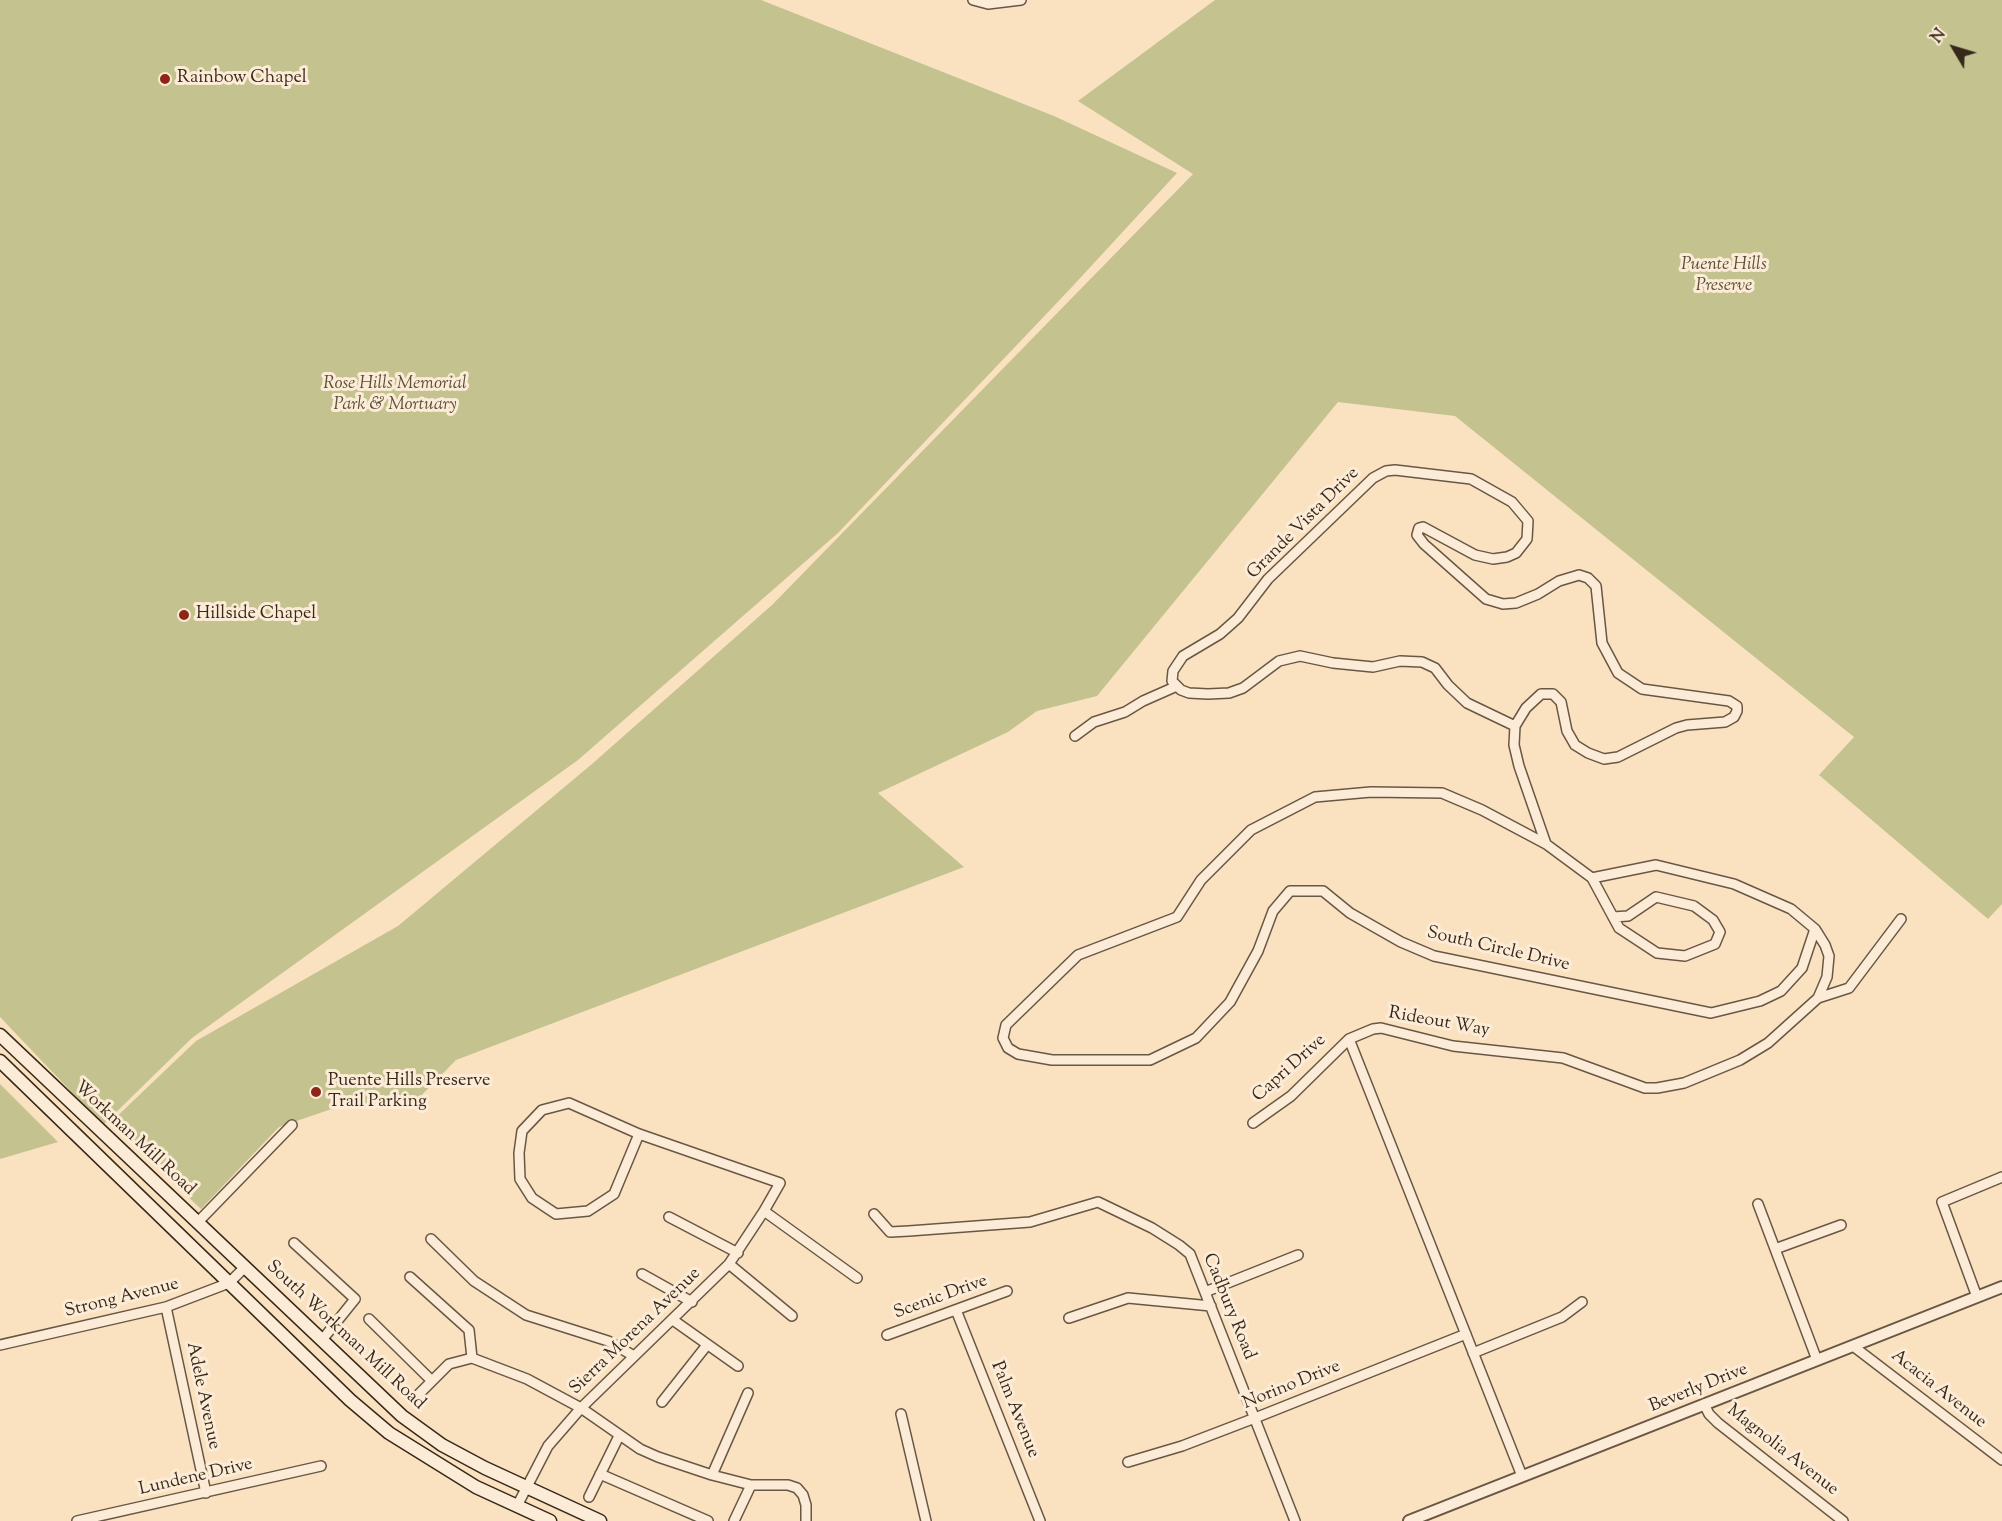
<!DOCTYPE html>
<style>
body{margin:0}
#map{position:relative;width:2002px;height:1521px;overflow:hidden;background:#fae2c1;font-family:"Sorts Mill Goudy",serif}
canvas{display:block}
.north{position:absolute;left:1924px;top:18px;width:60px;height:60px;-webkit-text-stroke:4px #fcecd7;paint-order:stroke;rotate:308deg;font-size:16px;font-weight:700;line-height:24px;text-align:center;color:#37291a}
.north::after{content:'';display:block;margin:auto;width:21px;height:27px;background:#37291a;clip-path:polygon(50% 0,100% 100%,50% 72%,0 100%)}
</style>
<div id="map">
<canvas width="2002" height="1521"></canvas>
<div class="north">N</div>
</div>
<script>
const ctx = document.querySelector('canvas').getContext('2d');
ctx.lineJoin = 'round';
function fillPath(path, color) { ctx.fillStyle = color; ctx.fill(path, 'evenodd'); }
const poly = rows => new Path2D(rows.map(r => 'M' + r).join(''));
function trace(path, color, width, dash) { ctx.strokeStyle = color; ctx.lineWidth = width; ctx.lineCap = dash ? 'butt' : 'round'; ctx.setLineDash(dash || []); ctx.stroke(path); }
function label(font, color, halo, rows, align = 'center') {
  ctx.font = font + ' "Sorts Mill Goudy",serif'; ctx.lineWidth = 6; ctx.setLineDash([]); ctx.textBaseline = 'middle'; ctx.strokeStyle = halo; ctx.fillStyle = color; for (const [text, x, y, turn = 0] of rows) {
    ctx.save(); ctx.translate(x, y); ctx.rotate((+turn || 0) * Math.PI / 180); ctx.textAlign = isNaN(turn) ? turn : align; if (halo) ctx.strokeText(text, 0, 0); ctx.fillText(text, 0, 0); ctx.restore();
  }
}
fillPath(poly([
 [0,0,761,0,1054,116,1177,173,1071,288,838,533,578,760,192,1038,103,1125,0,1017],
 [1215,0,2002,0,2002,904,1988,919,1819,775,1854,737,1455,416,1338,402,1097,696,1037,711,1008,732,878,793,964,867,456,1060,410,1107,349,1103,279,1127,201,1209,110,1123,196,1041,398,926,592,764,772,605,1193,174,1078,101],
 [0,1084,58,1142,0,1159]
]), '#c4c28f');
const minor = poly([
 [973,0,988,4,1021,0],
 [1515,726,1467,703,1448,685,1435,668,1422,662,1400,661,1373,667,1333,663,1300,656,1279,661,1243,688,1229,693,1208,694,1189,693,1181,690,1172,681,1173,671,1183,656,1220,634,1238,618,1268,579,1373,478,1386,471,1395,470,1471,479,1512,502,1528,521,1527,539,1516,553,1507,557,1493,559,1475,555,1423,527,1419,528,1417,535,1424,544,1486,599,1503,604,1516,603,1538,594,1559,581,1579,575,1588,578,1596,586,1602,643,1618,673,1642,689,1729,701,1737,706,1737,711,1734,717,1725,722,1687,725,1676,728,1618,757,1604,759,1588,753,1575,745,1567,731,1561,702,1553,694,1541,694,1526,708,1515,726,1514,745,1519,766,1546,844],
 [1075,736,1094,722,1125,712,1143,701,1177,686],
 [1592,878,1619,928,1657,953,1685,956,1715,944,1720,932,1713,920,1694,906,1656,897,1628,916,1613,917],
 [1818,998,1849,988,1901,919],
 [1349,1039,1522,1476],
 [1253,1123,1291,1096,1349,1039,1373,1029,1381,1028,1453,1046,1563,1058,1645,1088,1657,1088,1684,1083,1740,1060,1768,1043,1818,998,1827,977,1829,956,1825,945,1815,929,1791,909,1734,884,1656,865,1592,878,1546,844,1482,810,1442,793,1371,792,1315,797,1251,830,1201,880,1177,917,1078,955,1006,1025,1003,1038,1008,1048,1018,1054,1052,1060,1150,1060,1196,1038,1230,1002,1258,951,1273,911,1290,891,1323,891,1350,913,1401,942,1434,956,1711,1013,1760,1001,1781,991,1802,968,1815,929],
 [1758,1204,1817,1360],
 [764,1211,857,1278],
 [874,1214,890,1232,909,1231,1030,1222,1098,1202,1152,1228,1179,1245,1190,1254,1295,1521],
 [669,1217,738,1253],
 [197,1223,292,1125],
 [431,1239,474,1281,526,1315,608,1341,634,1356],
 [294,1243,355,1299,322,1340],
 [1775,1249,1841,1225],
 [729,1264,792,1316],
 [642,1274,692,1302],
 [410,1277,469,1330,472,1358],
 [1205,1292,1298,1255],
 [1977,1297,1942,1202,2002,1177],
 [166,1307,206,1493],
 [956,1310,1040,1521],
 [1069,1318,1128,1298,1211,1306],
 [369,1319,431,1380],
 [673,1320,738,1366],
 [887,1335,1007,1291],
 [0,1345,166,1307,229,1283,245,1267],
 [1853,1346,2002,1460],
 [1473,1353,1562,1317,1582,1302],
 [472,1358,527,1379,581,1408,640,1449,658,1457,712,1475,751,1485,788,1485,797,1488,803,1495,806,1505,806,1521],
 [418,1395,449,1364,472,1358],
 [662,1402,707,1345],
 [1704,1404,1709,1414,1718,1423,1843,1521],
 [901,1414,926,1521],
 [1128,1462,1182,1446,1255,1418,1466,1334],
 [600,1474,708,1521],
 [712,1475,748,1393],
 [589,1497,619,1436],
 [517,1506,548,1446,581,1408,729,1264,764,1211,780,1183,639,1134,569,1103,542,1110,522,1131,519,1153,520,1179,532,1198,556,1214,588,1211,614,1194,639,1134],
 [77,1521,321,1466],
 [734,1521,751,1485]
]);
const tertiary = poly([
 [1409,1521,2002,1287]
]);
const secondary = poly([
 [0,1035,402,1416,442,1445,485,1468,600,1521],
 [0,1061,350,1400,389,1433,476,1487,550,1521]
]);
trace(minor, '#685744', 12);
trace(tertiary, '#685744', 14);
trace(secondary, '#37291a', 15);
trace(minor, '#fcecd7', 9);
trace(tertiary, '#fcecd7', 10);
trace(secondary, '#fcecd7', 12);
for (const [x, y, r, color] of [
 [165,79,6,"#8f2418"],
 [184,615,6,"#8f2418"],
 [316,1092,6,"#8f2418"]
]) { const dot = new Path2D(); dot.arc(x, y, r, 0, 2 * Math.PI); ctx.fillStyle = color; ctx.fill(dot); trace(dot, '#fcecd7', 2); }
label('18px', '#37291a', '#fcecd7', [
 ["Rainbow Chapel",177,79],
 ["Hillside Chapel",196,615],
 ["Puente Hills Preserve",328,1082],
 ["Trail Parking",328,1103]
], 'left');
label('italic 18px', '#5a4f37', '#fcecd7', [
 ["Puente Hills",1724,266],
 ["Preserve",1724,287],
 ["Rose Hills Memorial",395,385],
 ["Park & Mortuary",395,406]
]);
label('18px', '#37291a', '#fcecd7', [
 ["Grande Vista Drive",1304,524,-45],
 ["South Circle Drive",1498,950,13],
 ["Rideout Way",1439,1023,10],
 ["Capri Drive",1290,1069,-42],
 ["Workman Mill Road",134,1139,43],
 ["Scenic Drive",941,1298,-20],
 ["Strong Avenue",122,1299,-14],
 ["Cadbury Road",1228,1307,68],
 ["Sierra Morena Avenue",636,1332,-44],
 ["South Workman Mill Road",345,1336,43],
 ["Norino Drive",1292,1386,-22],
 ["Beverly Drive",1699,1389,-22],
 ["Acacia Avenue",1938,1390,38],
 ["Adele Avenue",202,1396,78],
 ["Palm Avenue",1014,1410,68],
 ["Magnolia Avenue",1782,1451,38],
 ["Lundene Drive",196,1478,-13]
]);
</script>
